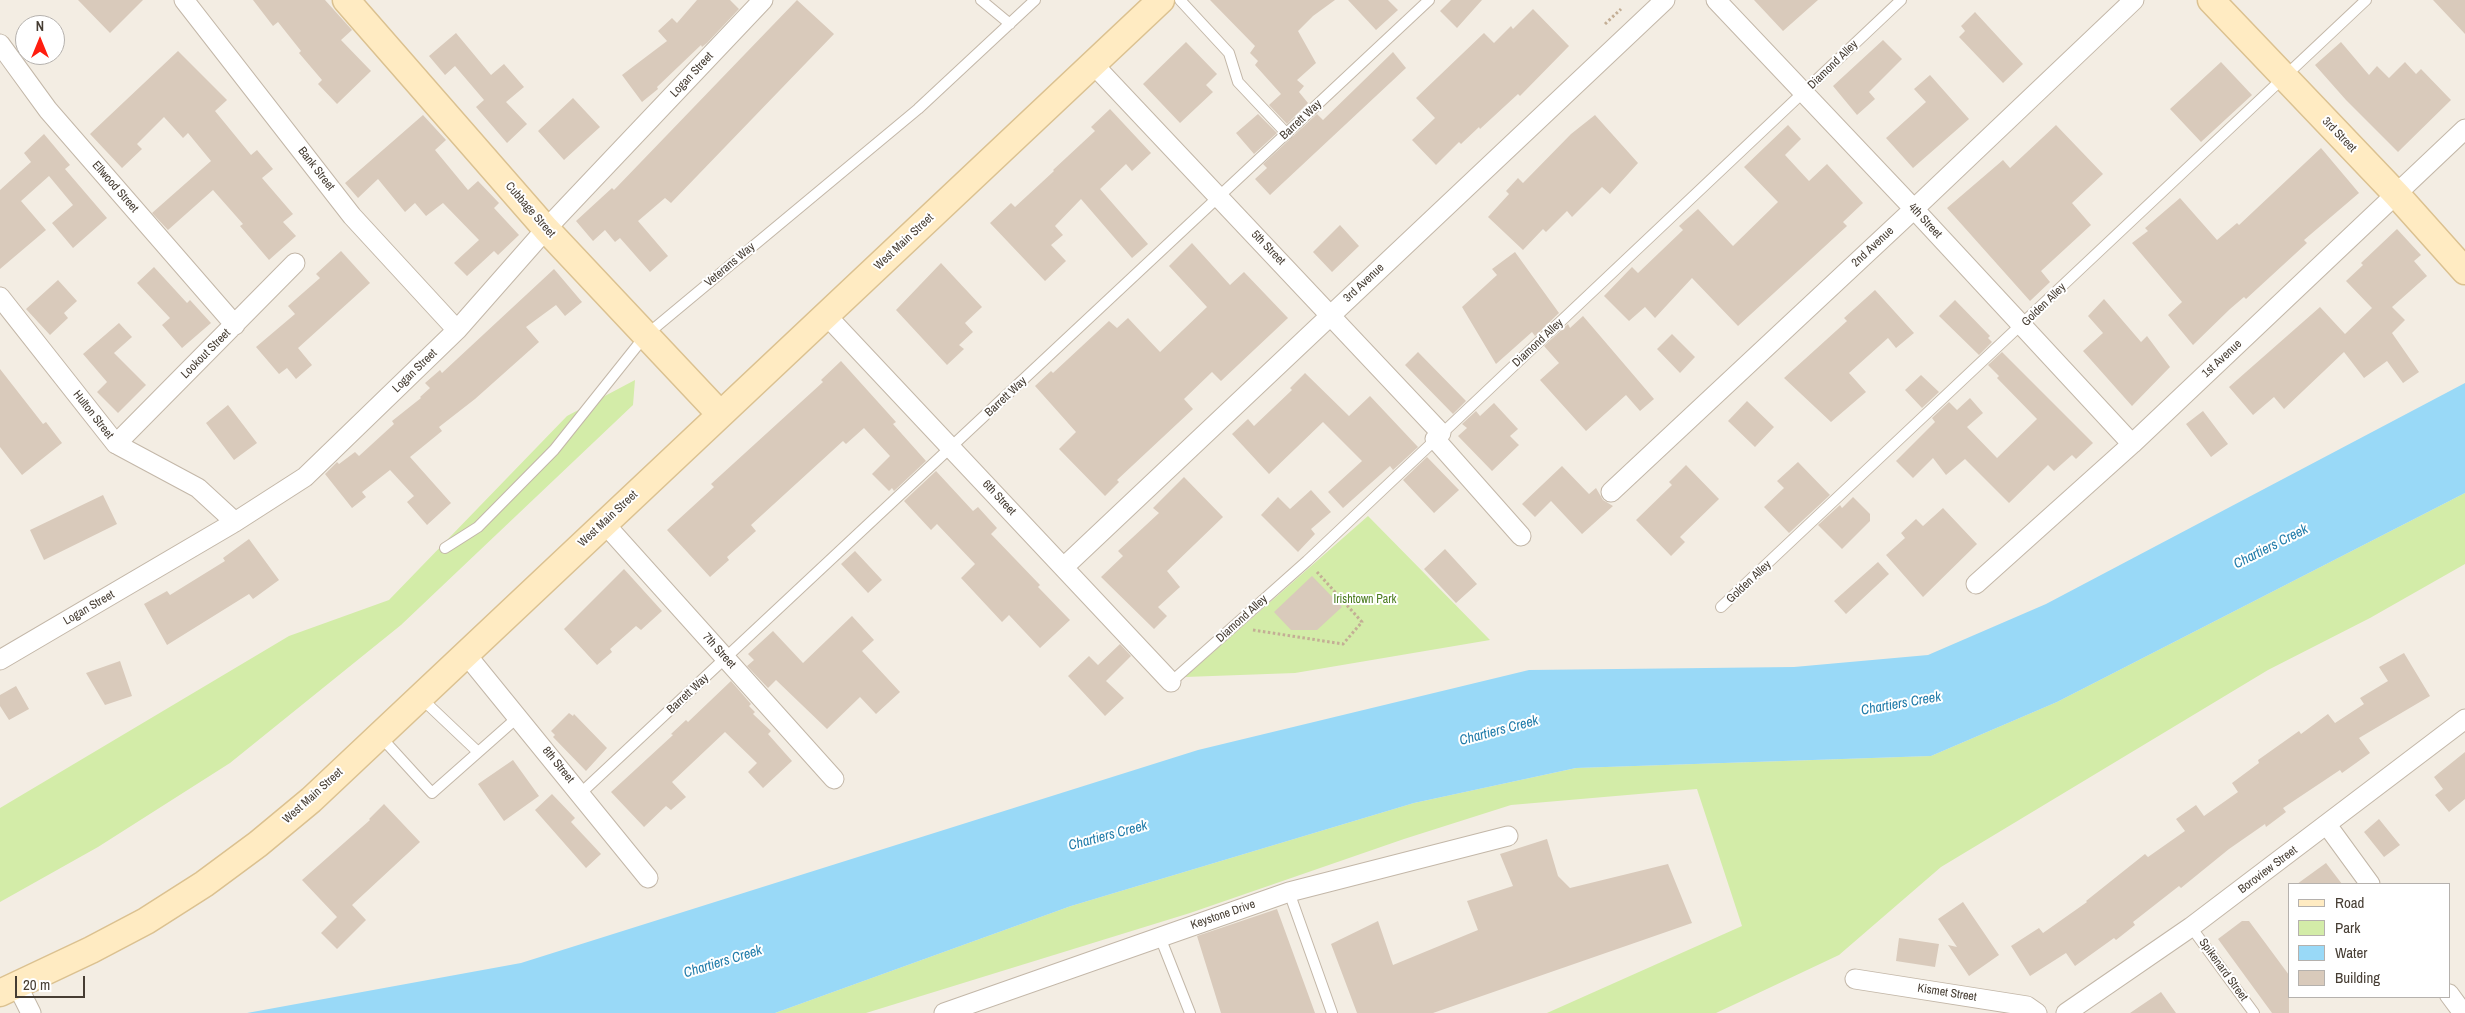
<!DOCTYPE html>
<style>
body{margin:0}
#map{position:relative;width:2465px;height:1013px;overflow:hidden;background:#f3ede3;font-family:"Archivo Narrow",sans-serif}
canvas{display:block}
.legend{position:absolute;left:2288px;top:883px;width:162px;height:115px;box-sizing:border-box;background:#fff;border:1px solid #b5b1ad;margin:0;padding:6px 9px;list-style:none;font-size:15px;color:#463d33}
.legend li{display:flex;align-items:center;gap:10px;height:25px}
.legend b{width:25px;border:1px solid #b5b1ad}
.north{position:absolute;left:15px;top:15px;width:50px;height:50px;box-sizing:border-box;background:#fff;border:1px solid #b5b1ad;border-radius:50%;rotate:0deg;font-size:14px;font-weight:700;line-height:20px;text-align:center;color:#463d33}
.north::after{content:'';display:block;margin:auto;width:18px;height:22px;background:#ff1d0f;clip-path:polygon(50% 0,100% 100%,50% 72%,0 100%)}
.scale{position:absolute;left:15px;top:976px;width:70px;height:22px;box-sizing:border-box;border:2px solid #463d33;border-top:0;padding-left:6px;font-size:15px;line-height:18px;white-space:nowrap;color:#463d33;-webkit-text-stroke:4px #fff;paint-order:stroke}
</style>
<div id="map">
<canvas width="2465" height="1013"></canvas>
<ul class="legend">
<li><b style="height:6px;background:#ffebc2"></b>Road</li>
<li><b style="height:14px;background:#d3eca8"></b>Park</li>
<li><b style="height:14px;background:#99d9f7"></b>Water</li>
<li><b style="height:14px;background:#d9cabb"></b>Building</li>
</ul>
<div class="north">N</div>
<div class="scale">20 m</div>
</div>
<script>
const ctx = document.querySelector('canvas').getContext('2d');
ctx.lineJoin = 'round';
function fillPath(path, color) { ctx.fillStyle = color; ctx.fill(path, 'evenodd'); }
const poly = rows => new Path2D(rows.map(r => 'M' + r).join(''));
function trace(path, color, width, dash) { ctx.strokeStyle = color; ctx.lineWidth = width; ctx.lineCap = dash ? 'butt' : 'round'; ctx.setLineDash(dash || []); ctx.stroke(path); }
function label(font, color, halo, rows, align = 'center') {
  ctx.font = font + ' "Archivo Narrow",sans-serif'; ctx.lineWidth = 4; ctx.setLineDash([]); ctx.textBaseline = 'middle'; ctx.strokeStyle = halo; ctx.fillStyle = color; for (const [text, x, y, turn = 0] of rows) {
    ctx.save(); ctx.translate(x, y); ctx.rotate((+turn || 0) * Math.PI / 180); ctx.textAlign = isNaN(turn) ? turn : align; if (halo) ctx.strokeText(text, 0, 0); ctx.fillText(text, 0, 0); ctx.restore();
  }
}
fillPath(poly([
 [635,380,633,405,401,625,230,763,98,847,0,902,0,808,289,636,389,600,567,416],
 [2465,493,2465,564,2370,618,2268,670,1941,867,1839,955,1716,1013,1547,1013,1742,926,1697,789,1511,805,1404,839,1190,913,866,1013,775,1013,1071,906,1414,803,1576,768,1931,756,2057,702],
 [1368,516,1490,640,1295,673,1185,677]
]), '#d3eca8');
fillPath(poly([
 [2465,383,2465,493,2057,702,1931,756,1576,768,1414,803,1071,906,775,1013,247,1013,521,963,1198,750,1529,670,1794,667,1928,655,2046,604]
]), '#99d9f7');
fillPath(poly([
 [78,0,143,0,110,33],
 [253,0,325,0,352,30,341,40,371,71,337,104,318,84,322,80,299,53,301,51,278,22,273,26],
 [697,0,730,0,739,9,707,43,702,47,701,45,657,87,658,89,642,102,622,75,667,41,658,31,672,18,677,23],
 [797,0,834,34,671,203,665,198,638,221,668,256,650,272,620,238,615,242,605,230,593,241,576,221,612,188,614,190],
 [1210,0,1335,0,1313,16,1298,31,1316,63,1297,80,1304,86,1299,92,1308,103,1287,124,1269,105,1281,94,1255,65,1258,61,1250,53,1255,46],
 [1348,0,1388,0,1398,10,1376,30],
 [1451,0,1482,0,1457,28,1440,11],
 [1754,0,1818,0,1783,31],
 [2433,0,2465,0,2465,34],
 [1533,9,1569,46,1520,96,1518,94,1480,129,1479,127,1461,144,1459,142,1436,165,1412,140,1435,118,1416,98,1484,33,1494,43,1511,26,1513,29],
 [1975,12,2023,64,2003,83,1959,37,1965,31,1961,26],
 [456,33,491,75,504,64,524,87,506,102,527,124,507,143,476,107,484,100,455,66,445,75,429,56],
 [1883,40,1902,59,1869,92,1875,99,1857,115,1833,86],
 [1186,42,1217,74,1206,85,1213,92,1180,123,1143,84],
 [2341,42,2369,75,2377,66,2389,78,2405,62,2416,74,2421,69,2451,100,2398,152,2346,100,2315,65],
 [178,51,227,100,215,111,251,155,257,150,273,169,262,178,293,214,283,222,296,236,269,260,240,226,243,224,213,190,168,230,152,213,211,161,188,133,183,138,164,117,137,144,142,149,122,168,90,134],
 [1393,52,1406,68,1270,195,1255,179,1267,168,1263,164,1317,114,1323,120],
 [2221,62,2252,95,2201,142,2170,109],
 [1930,75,1969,119,1913,168,1886,138,1926,102,1914,89],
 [573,98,600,127,564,160,538,131],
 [1110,109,1151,153,1132,171,1126,164,1100,189,1148,244,1132,258,1081,199,1055,226,1063,235,1051,245,1066,261,1045,281,990,223,1011,203,1015,207,1054,171,1053,170,1095,131,1091,127],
 [1258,114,1277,133,1254,154,1236,133],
 [423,115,446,140,435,150,468,190,478,181,499,203,494,208,519,235,498,255,494,251,467,276,454,263,479,240,443,203,426,216,415,203,405,212,378,179,358,198,345,183],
 [1595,115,1638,163,1610,194,1602,187,1572,217,1567,211,1546,232,1543,229,1523,250,1488,217,1509,194,1506,191,1518,178,1523,183,1571,134],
 [1788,125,1801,139,1785,155,1809,181,1827,164,1863,203,1843,222,1847,226,1738,326,1692,278,1655,318,1645,307,1629,321,1604,296,1632,267,1638,273,1683,230,1679,226,1698,209,1733,246,1778,202,1744,167],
 [2056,125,2103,174,2072,203,2091,225,2041,271,2050,282,2030,301,1947,208,2003,160,2010,168],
 [44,134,70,165,65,169,107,218,73,248,52,223,73,205,49,176,21,201,46,230,0,269,0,190,31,162,24,153],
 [2321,148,2359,193,2304,240,2307,243,2246,299,2244,297,2230,309,2193,345,2168,315,2182,302,2132,243,2148,231,2145,228,2180,198,2217,240,2237,223,2239,225],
 [1340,225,1359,246,1332,272,1313,252],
 [2397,229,2421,255,2414,261,2427,276,2392,307,2405,320,2392,333,2419,372,2403,383,2387,361,2364,378,2344,352,2284,409,2274,397,2253,415,2229,387,2320,307,2345,334,2372,308,2346,281,2363,265,2361,263],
 [1192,243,1230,285,1244,272,1288,318,1221,381,1212,372,1184,399,1193,409,1117,480,1119,482,1105,496,1059,449,1076,432,1035,386,1051,371,1053,373,1109,321,1117,328,1128,318,1160,352,1207,307,1169,266],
 [341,251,370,283,298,348,312,365,296,379,287,368,279,374,256,347,295,314,288,306,320,278,316,274],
 [1515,252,1559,313,1535,336,1532,332,1496,364,1462,307,1497,275,1492,269],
 [941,263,982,307,965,323,973,332,959,345,964,349,947,365,896,310],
 [154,267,187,303,190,300,211,323,182,348,162,325,170,318,137,283],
 [554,269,582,302,565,316,556,305,526,327,539,342,475,399,439,427,442,431,410,457,451,503,427,525,407,502,414,496,390,470,362,492,366,497,352,508,325,474,337,462,339,464,355,452,359,456,394,424,392,421,421,398,420,397,430,388,425,383,440,370,442,373],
 [58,280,77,301,64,313,68,318,50,335,26,309],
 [1875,290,1914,333,1896,348,1888,338,1849,373,1866,392,1831,422,1784,378,1847,321,1844,318],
 [2104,299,2141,342,2147,336,2170,367,2132,406,2083,351,2103,333,2088,316],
 [1955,300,1990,336,1988,338,1992,342,1979,355,1939,316],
 [1583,316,1654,399,1640,411,1626,395,1586,431,1540,380,1559,363,1544,346,1568,324,1570,328],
 [119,323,132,337,114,353,146,385,118,413,97,392,107,382,83,354],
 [1672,334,1695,357,1680,373,1657,349],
 [1418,352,1466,401,1453,414,1405,365],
 [2002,352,2093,443,2076,459,2072,455,2054,471,2048,465,2009,503,1965,459,1946,475,1933,458,1913,478,1896,461,1935,422,1932,418,1949,402,1957,410,1970,398,1983,413,1967,427,1997,458,2037,419,1997,378,1999,376,1988,365],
 [841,361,896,422,893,424,926,461,894,491,892,488,889,491,872,474,890,456,864,428,846,444,843,441,751,525,756,531,727,557,729,560,710,577,667,530,714,487,711,484,823,382,821,380],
 [0,369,43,424,46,422,62,443,22,475,0,447],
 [1305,373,1349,416,1370,396,1418,447,1393,470,1390,466,1343,508,1328,492,1362,461,1323,422,1269,474,1232,434,1248,419,1254,426,1292,390,1290,388],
 [1921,375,1939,392,1922,408,1905,390],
 [1747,401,1774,427,1755,447,1728,421],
 [1494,403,1518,429,1510,436,1519,445,1492,471,1458,436,1467,428,1462,424,1476,411,1480,416],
 [228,405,257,443,234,460,206,423],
 [2203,411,2228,444,2211,457,2186,424],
 [1427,457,1459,490,1434,513,1403,480],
 [1798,462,1830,495,1789,533,1764,507,1784,488,1777,481],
 [1686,465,1719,499,1680,537,1685,542,1671,556,1636,520,1672,485,1669,482],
 [1562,466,1589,494,1596,488,1603,500,1613,506,1582,534,1551,501,1535,517,1522,504],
 [936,471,973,511,978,507,997,528,991,534,1040,585,1038,587,1070,620,1040,648,1009,615,1002,622,961,578,975,564,937,524,931,530,904,501],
 [1184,477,1223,517,1167,571,1180,587,1158,607,1167,616,1154,629,1101,577,1123,556,1118,551,1159,513,1153,508],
 [1311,490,1331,512,1311,529,1315,534,1298,552,1261,515,1278,497,1290,509],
 [103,495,117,524,44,560,30,530],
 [1853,497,1870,514,1870,521,1842,549,1818,525,1840,505,1842,508],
 [1943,508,1977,544,1923,597,1886,555,1905,538,1901,533,1916,519,1923,526],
 [249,539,279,580,253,599,249,594,167,645,144,604,167,591,170,595,225,561,223,558],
 [1445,549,1477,584,1456,603,1424,569],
 [855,551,882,580,868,593,841,564],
 [1878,562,1889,574,1846,614,1834,601],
 [624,569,662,611,641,630,636,626,610,649,612,652,597,665,564,629],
 [1312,576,1342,607,1317,630,1291,630,1274,612],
 [852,616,874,640,862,651,900,692,876,714,860,697,827,729,776,680,768,688,747,666,754,660,748,654,773,631,803,663],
 [1120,644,1131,656,1106,681,1124,698,1105,716,1068,676,1089,656,1098,665],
 [2404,653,2430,696,2359,738,2370,753,2342,773,2340,770,2283,808,2286,812,2266,827,2265,824,2229,849,2181,888,2179,886,2133,922,2135,925,2116,940,2114,938,2075,966,2066,953,2030,976,2011,946,2039,928,2043,933,2087,902,2086,901,2145,854,2148,857,2185,831,2176,819,2196,805,2204,816,2238,792,2232,783,2259,763,2258,760,2299,731,2301,734,2328,714,2335,723,2364,704,2360,698,2388,681,2379,667],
 [120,661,132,696,105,705,86,673],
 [731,681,751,704,749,706,755,712,753,714,771,731,768,734,792,761,763,788,748,772,757,763,725,732,672,782,686,797,671,810,666,806,644,827,611,792,673,735,671,734,686,720,688,722],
 [16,686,29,709,9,720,0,706,0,695],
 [569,713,573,716,574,714,607,748,586,771,553,737,555,735,551,731],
 [2465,752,2465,799,2449,812,2435,795,2443,789,2434,777],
 [513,760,539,796,504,821,478,784],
 [552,794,575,818,571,822,601,854,586,868,535,810],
 [384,804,420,842,352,905,366,920,337,949,321,933,337,917,302,880,370,820,369,819],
 [2379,819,2400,845,2384,857,2364,832],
 [1547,839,1558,876,1570,888,1668,864,1692,923,1433,1013,1357,1013,1331,944,1378,921,1393,965,1478,930,1467,901,1513,886,1500,854],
 [2326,863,2342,884,2297,884],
 [1963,902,1999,955,1969,976,1948,945,1957,947,1938,919],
 [1277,909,1315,1013,1221,1013,1197,936],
 [2242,921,2249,921,2289,975,2289,1013,2272,1013,2218,939],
 [1899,938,1939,944,1935,967,1896,961],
 [2161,992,2176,1013,2130,1013]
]), '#d9cabb');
const lane = poly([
 [981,0,1010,24],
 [1180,0,1229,53,1238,82,1287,134],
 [445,548,478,527,554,450,645,336,918,109,1035,0],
 [1721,607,2366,0],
 [1171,682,1307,561,1901,0],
 [421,698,478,752],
 [380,736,432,793,518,717],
 [581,793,1429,0],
 [1289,892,1332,1013],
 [2191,927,2254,1013],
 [1160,937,1190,1013]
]);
const street = poly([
 [184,0,352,216,457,330],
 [1716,0,1914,209,2132,444],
 [0,44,48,110,235,325],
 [1093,64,1441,433],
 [0,297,116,444,198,488,235,522],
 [826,315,1171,682],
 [1435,439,1521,536],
 [116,444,295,263],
 [1611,492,1914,209,2134,0],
 [604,523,834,779],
 [1064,567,1665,0],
 [1976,584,2132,444,2465,129],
 [465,653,648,878],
 [0,660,235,522,305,477,457,330,546,229,763,0],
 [2327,825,2370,884],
 [1855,979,2027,1006,2037,1013],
 [17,985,31,1013],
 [2449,994,2463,1013],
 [944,1013,1289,892,1508,836],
 [2066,1013,2191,927,2465,719]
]);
const secondary = poly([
 [346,0,546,229,720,414],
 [2211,0,2397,195,2465,271],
 [0,993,91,950,146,921,204,884,258,844,311,800,1161,0]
]);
trace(lane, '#c3b7a8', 12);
trace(street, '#c3b7a8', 21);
trace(secondary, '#dbc190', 29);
trace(poly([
 [1605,24,1621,9],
 [1253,630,1343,644,1362,622,1317,572]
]), '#c3ae95', 3, [2.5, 2.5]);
trace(lane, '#fff', 10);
trace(street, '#fff', 19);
trace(secondary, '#ffebc2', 26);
label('12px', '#463d33', '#fff', [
 ["Diamond Alley",1833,65,-44],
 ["Logan Street",692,75,-47],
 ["Barrett Way",1301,120,-43],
 ["3rd Street",2339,135,46],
 ["Bank Street",316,169,52],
 ["Ellwood Street",115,187,49],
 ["Cubbage Street",530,210,49],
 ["4th Street",1925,221,47],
 ["West Main Street",904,242,-43],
 ["2nd Avenue",1873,247,-43],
 ["5th Street",1268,248,46],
 ["Veterans Way",730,265,-40],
 ["3rd Avenue",1364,283,-43],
 ["Golden Alley",2044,305,-44],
 ["Diamond Alley",1538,343,-43],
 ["Lookout Street",206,354,-45],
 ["1st Avenue",2222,359,-43],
 ["Logan Street",415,371,-44],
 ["Barrett Way",1006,397,-43],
 ["Hulton Street",93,415,52],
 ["6th Street",999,498,47],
 ["West Main Street",608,519,-43],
 ["Golden Alley",1749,582,-43],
 ["Logan Street",89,608,-30],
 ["Diamond Alley",1242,619,-42],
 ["7th Street",719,651,48],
 ["Barrett Way",688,694,-43],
 ["8th Street",558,765,51],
 ["West Main Street",313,796,-42],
 ["Boroview Street",2268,870,-37],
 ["Keystone Drive",1223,915,-19],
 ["Spikenard Street",2223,970,54],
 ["Kismet Street",1947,993,9]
]);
label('12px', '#4c7c21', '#fff', [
 ["Irishtown Park",1365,600]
]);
label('italic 14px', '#217caa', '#fff', [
 ["Chartiers Creek",2271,547,-27],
 ["Chartiers Creek",1901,704,-10],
 ["Chartiers Creek",1499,731,-15],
 ["Chartiers Creek",1108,836,-15],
 ["Chartiers Creek",723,962,-17]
]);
</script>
